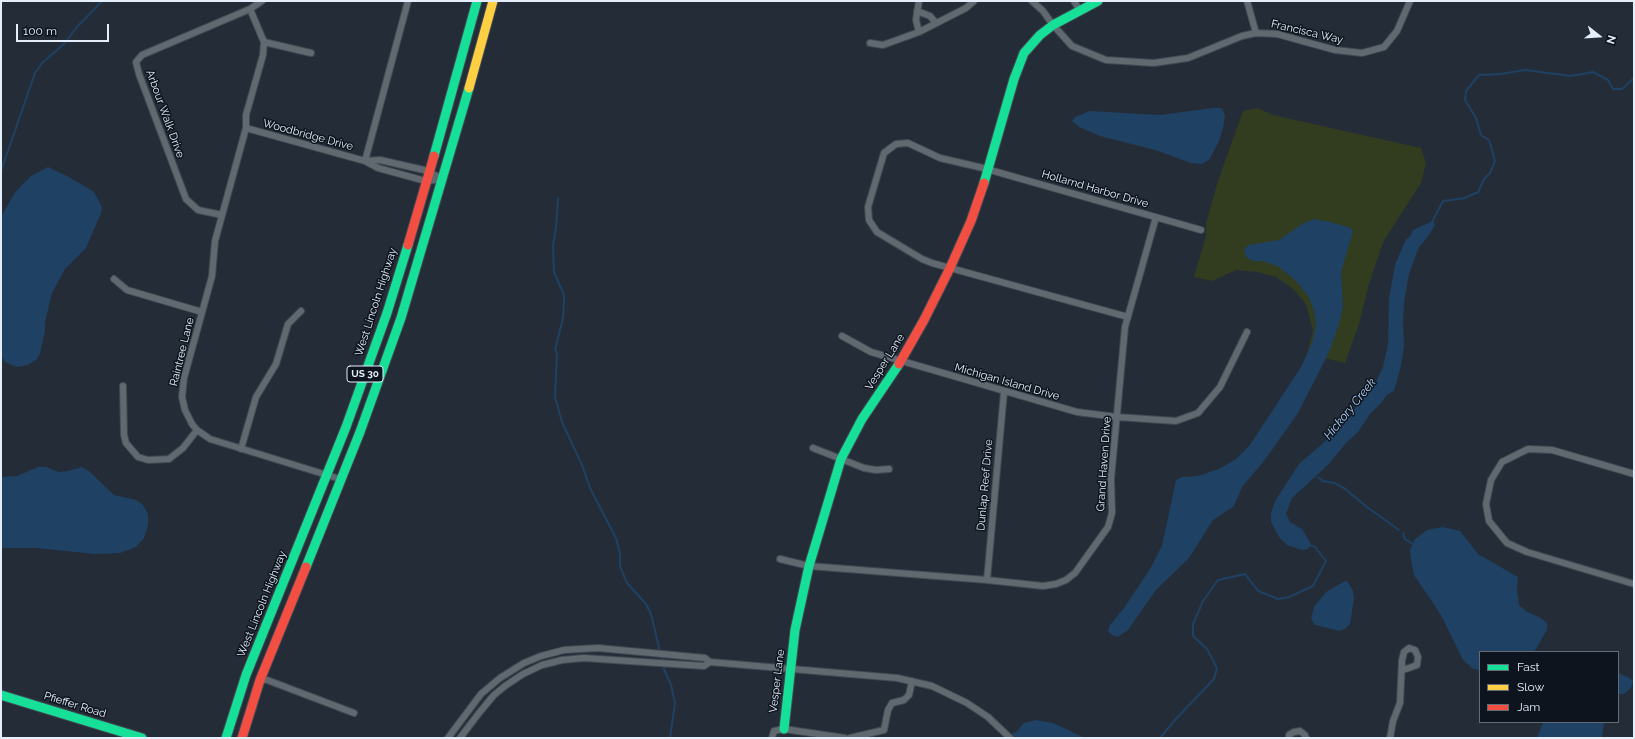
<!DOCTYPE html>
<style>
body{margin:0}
#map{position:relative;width:1635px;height:739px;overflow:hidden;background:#242d37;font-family:Raleway,sans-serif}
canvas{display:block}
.frame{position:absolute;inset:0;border:2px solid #e5effc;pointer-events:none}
.legend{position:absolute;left:1479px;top:651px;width:140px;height:72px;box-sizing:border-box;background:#0d141d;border:1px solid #636c76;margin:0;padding:5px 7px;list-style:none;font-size:12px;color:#e5effc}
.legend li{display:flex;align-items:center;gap:8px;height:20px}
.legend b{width:20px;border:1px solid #636c76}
.north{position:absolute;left:1579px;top:16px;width:40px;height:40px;-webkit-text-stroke:3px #0d141d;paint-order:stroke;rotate:107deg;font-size:11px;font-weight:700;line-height:16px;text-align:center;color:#e5effc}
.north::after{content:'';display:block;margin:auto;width:14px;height:18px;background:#e5effc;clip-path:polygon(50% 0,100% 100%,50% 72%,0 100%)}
.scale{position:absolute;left:16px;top:24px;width:93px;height:18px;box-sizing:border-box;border:2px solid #e5effc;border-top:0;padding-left:5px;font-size:12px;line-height:14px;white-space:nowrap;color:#e5effc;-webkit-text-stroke:3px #0d141d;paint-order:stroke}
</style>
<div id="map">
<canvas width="1635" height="739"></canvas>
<div class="frame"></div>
<ul class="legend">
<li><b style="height:5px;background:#16e098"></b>Fast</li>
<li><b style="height:5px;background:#ffcf43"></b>Slow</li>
<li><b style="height:5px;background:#f24e42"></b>Jam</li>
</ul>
<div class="north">N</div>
<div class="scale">100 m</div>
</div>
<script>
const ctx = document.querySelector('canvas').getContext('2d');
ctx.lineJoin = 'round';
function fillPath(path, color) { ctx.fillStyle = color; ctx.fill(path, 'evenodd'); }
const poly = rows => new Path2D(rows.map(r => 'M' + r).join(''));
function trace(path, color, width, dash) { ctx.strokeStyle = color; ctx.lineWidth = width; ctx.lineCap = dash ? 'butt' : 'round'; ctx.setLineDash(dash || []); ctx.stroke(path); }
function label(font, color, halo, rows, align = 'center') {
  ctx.font = font + ' Raleway,sans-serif'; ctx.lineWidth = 3; ctx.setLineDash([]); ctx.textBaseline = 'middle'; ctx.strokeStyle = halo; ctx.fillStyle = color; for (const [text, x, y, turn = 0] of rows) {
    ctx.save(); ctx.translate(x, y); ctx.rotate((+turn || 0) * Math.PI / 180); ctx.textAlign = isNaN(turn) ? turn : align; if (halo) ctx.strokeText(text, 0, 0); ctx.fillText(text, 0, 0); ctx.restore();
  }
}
fillPath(poly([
 [1257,108,1273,115,1421,148,1426,163,1421,183,1383,242,1369,284,1359,324,1345,363,1307,354,1313,330,1306,304,1293,289,1276,277,1257,272,1236,270,1212,281,1194,277,1206,236,1206,223,1218,181,1243,111]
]), '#323c1f');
fillPath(poly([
 [1213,108,1220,108,1223,110,1225,116,1223,128,1219,141,1209,160,1202,164,1191,163,1155,150,1100,136,1079,127,1072,121,1075,117,1090,111,1160,115],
 [48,167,69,177,94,192,102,207,101,213,86,248,65,269,52,293,45,322,45,331,40,354,36,360,28,365,17,367,5,362,1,355,1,217,14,194,20,187,31,176],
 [1314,219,1330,222,1351,228,1353,231,1341,272,1343,306,1339,324,1330,350,1320,370,1298,413,1264,461,1242,487,1234,506,1213,520,1189,558,1156,590,1128,630,1118,637,1112,635,1108,631,1110,625,1124,608,1150,569,1162,546,1176,480,1182,477,1198,476,1219,469,1236,459,1250,445,1301,367,1312,343,1316,325,1314,311,1309,297,1296,281,1279,267,1263,261,1253,261,1246,257,1244,250,1248,245,1279,240,1302,224],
 [1433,221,1435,225,1429,235,1419,247,1409,274,1404,303,1403,322,1404,346,1401,366,1394,391,1387,395,1381,403,1370,414,1358,432,1346,443,1329,464,1292,498,1286,514,1290,522,1302,529,1311,544,1308,549,1302,550,1287,545,1279,537,1271,522,1271,513,1275,501,1299,464,1337,431,1376,382,1383,367,1388,345,1389,298,1395,265,1406,239,1410,237,1413,230],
 [38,467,46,467,59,472,68,471,81,467,89,471,114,495,136,500,143,505,148,514,148,525,144,538,136,547,120,553,95,554,36,548,1,548,1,477,17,476],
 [1443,527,1460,531,1478,554,1518,577,1517,589,1519,605,1527,612,1539,617,1547,623,1547,630,1534,652,1480,652,1480,671,1472,668,1463,660,1441,615,1414,575,1411,560,1410,550,1415,539,1427,530],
 [1345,581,1348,582,1353,591,1354,599,1350,624,1346,628,1340,631,1315,625,1311,619,1314,607,1326,592],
 [1618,673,1628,677,1633,681,1631,688,1624,694,1618,694],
 [1036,720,1053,723,1085,738,1001,738,1016,732,1024,723],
 [1543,722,1604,722,1602,738,1537,738]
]), '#1e4164');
trace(poly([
 [1,171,35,73,42,63,64,44,77,27,102,1],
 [558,198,556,227,553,246,554,272,564,295,564,301,563,318,555,350,557,353,555,397,562,422,582,465,590,488,616,538,620,554,620,566,627,583,646,604,651,614,660,652],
 [1432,222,1443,201,1465,198,1478,192,1484,179,1490,173,1495,161,1489,140,1481,135,1476,118,1465,100,1466,91,1479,75,1501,74,1525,70,1571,76,1593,72,1608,80,1613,89,1622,89,1634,78],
 [1318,477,1323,481,1334,483,1344,488,1367,507,1399,530],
 [1403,533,1405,539,1413,544],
 [662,656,664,669,671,685,675,703,670,738],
 [1160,738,1174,721,1214,679,1217,668,1207,649,1193,636,1193,624,1203,601,1218,580,1245,574,1258,591,1278,599,1289,597,1313,586,1326,561,1315,547,1309,545]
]), '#1e4164', 2);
const street = poly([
 [919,1,916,20,919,32],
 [1032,1,1043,11,1053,25,1072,46,1106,60,1154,63,1188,58,1242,36,1256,33,1277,34,1335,50,1362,53,1384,47,1397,31,1410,1],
 [1074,1,1080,11],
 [1247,1,1256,33],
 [250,9,264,42,263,55,246,115,246,128,215,241,212,276,184,378,182,397,185,410,192,424,197,430,210,439,340,479],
 [917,11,930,16,936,23],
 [264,42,311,53],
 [870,43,883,45,919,32,966,8,974,1],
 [246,128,365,161,378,168,422,180,427,181,443,179],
 [365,161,408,1],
 [366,161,380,160,424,170,443,179],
 [222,215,198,210,186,199,139,74,136,62,142,55,250,9,262,1],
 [114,279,127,290,202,312],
 [1128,317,932,263,922,259,877,232,869,220,868,207,884,153,896,144,908,143,940,158,983,168,1201,230],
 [842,336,871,352,1077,412,1117,417,1176,421,1198,413,1220,387,1247,332],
 [123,386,124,435,126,443,138,457,148,460,169,459,183,448,197,430],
 [813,448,864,468,876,470,889,469],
 [241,449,256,397,276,364,288,324,301,311],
 [1634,474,1552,450,1528,449,1502,462,1491,480,1486,504,1489,521,1507,543,1527,552,1634,584],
 [780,559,809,566,987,580,1043,586,1056,584,1066,580,1075,573,1108,527,1112,513,1111,479,1125,327,1156,217],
 [987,580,1004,392],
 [260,680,267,680,354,713],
 [448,738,481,694,500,678,524,663,541,656,564,650,598,648,705,658,710,662],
 [460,738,479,713,494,695,505,686,523,674,542,665,562,660,584,658,704,666,710,662,897,678,932,686,967,703,988,717,1010,738],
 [772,738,774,731,784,729,845,738],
 [850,738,884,730,888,710,892,703,904,700,909,695,912,681],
 [1289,738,1289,735,1294,732,1300,731,1305,735,1306,738],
 [1390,738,1393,721,1400,703,1402,660,1404,652,1409,648,1415,650,1418,657,1417,665,1409,668,1402,670]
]);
const fast = poly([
 [434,156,477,1],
 [984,183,1014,79,1024,53,1040,35,1053,25,1098,1],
 [306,567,360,432,401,318,469,88],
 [1,695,142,738],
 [784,729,795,630,809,566,841,459,862,419,899,364],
 [226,738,246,675,346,427,387,313,408,245]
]);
const slow = poly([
 [469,88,493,1]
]);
const jam = poly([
 [408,245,434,156],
 [899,364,924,320,950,268,971,221,984,183],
 [242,738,260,680,306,567]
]);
trace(street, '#414952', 8);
trace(fast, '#414952', 11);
trace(slow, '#414952', 11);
trace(jam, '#414952', 11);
trace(street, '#606870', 6);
trace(fast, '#16e098', 9);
trace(slow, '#ffcf43', 9);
trace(jam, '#f24e42', 9);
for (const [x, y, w] of [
 [365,374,36]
]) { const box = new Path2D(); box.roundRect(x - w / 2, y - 8, w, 16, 3); ctx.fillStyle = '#0d141d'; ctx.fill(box); trace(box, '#e5effc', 1); }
label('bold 10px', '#e5effc', null, [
 ["US 30",365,374]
]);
label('11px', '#e5effc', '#0d141d', [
 ["Francisca Way",1307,32,13],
 ["Arbour Walk Drive",165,114,70],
 ["Woodbridge Drive",308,135,15],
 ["Hollarnd Harbor Drive",1095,189,16],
 ["West Lincoln Highway",376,302,-72],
 ["Raintree Lane",182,352,-76],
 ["Vesper Lane",885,362,-58],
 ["Michigan Island Drive",1007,382,16],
 ["Grand Haven Drive",1104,464,-86],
 ["Dunlap Reef Drive",985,485,-85],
 ["West Lincoln Highway",262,604,-68],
 ["Vesper Lane",777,681,-83],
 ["Pfieffer Road",75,705,17]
]);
label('italic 12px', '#aed2f8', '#0d141d', [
 ["Hickory Creek",1350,409,-51]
]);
</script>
